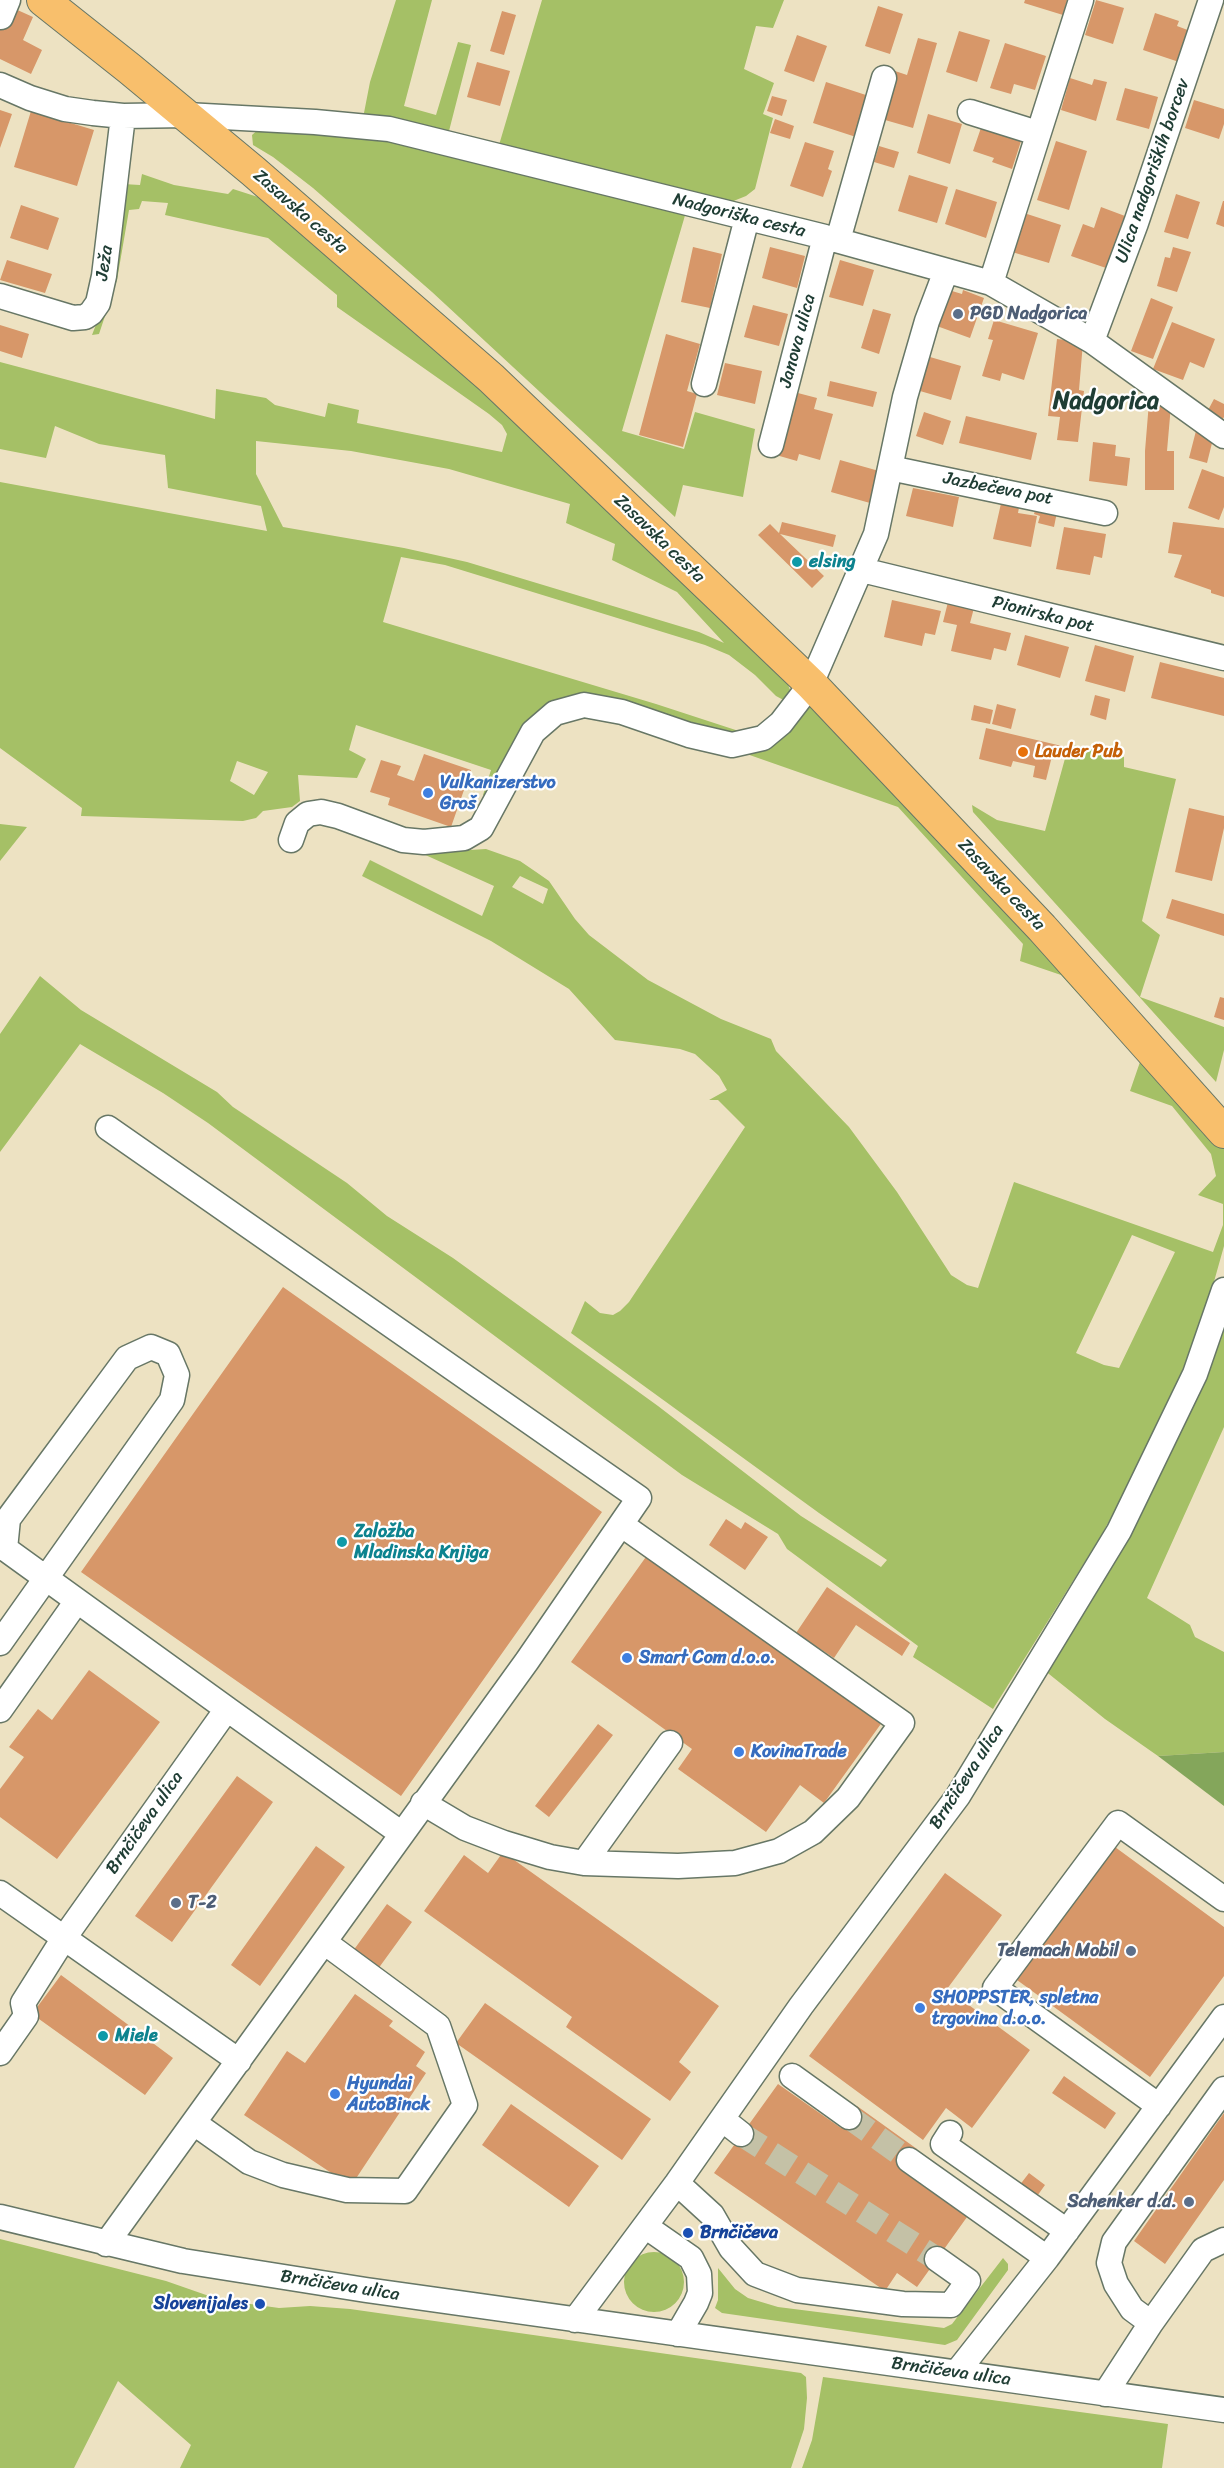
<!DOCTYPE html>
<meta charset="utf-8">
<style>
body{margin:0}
canvas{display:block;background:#ede2c2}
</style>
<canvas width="1224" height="2468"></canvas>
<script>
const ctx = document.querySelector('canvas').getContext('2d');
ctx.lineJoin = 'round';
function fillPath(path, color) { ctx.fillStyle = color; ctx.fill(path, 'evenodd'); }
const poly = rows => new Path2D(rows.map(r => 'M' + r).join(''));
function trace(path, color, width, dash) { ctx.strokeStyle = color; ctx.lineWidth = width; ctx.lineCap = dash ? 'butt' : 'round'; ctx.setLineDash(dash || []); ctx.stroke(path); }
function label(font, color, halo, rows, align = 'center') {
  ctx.font = font + ' Sriracha,sans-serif'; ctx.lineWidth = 4.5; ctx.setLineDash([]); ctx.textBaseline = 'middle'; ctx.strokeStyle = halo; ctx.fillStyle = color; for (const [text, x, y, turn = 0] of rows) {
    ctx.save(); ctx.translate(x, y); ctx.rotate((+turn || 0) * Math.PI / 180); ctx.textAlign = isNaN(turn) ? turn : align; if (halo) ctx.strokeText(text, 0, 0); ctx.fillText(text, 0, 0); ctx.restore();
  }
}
fillPath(poly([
 [396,0,432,0,404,106,436,115,458,42,471,45,449,131,363,118,370,82],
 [542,0,784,0,773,28,756,26,744,69,774,83,763,114,773,118,755,189,746,196,726,204,499,145],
 [260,128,306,130,409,144,686,212,622,431,684,449,695,412,755,429,743,497,683,485,675,517,432,292,313,188,273,157,253,145,252,135],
 [142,174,174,185,228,194,233,189,261,198,414,326,785,676,790,690,789,703,776,696,755,675,729,655,705,645,445,565,401,557,383,622,656,704,754,736,747,738,573,702,486,796,483,795,491,770,356,725,349,750,366,759,357,778,298,775,300,801,292,807,263,811,256,818,243,821,81,816,82,808,0,748,0,482,267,531,261,506,168,488,165,455,99,444,55,426,46,458,0,449,0,362,215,419,216,389,266,398,275,405,325,417,328,403,359,410,357,423,502,452,507,434,502,425,489,414,337,307,337,295,268,238,165,215,168,203,142,201,139,209,129,210,117,280,99,334,92,335,110,288,123,184,140,185],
 [256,441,351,451,449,469,570,504,566,523,615,544,612,560,677,592,724,643,699,632,467,562,404,548,283,527,256,474],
 [237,761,268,772,254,795,230,781],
 [816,707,1224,1146,1224,1246,1208,1303,1177,1384,1139,1465,1101,1536,993,1709,913,1657,918,1646,787,1549,778,1534,682,1475,208,1123,163,1093,80,1044,0,1152,0,1034,40,976,81,1010,217,1092,233,1107,347,1183,387,1216,453,1258,658,1406,801,1516,881,1567,887,1560,819,1513,571,1333,585,1301,600,1313,613,1315,620,1311,629,1302,745,1127,718,1100,709,1100,727,1090,719,1076,695,1054,680,1049,615,1040,569,989,491,941,362,876,370,860,482,916,494,886,421,853,486,849,520,861,539,874,549,881,575,919,589,935,648,980,721,1019,771,1039,776,1051,849,1127,897,1192,951,1275,967,1285,978,1288,1014,1182,1213,1252,1223,1225,1223,1204,1198,1195,1216,1176,1211,1154,1172,1106,1130,1091,1140,1062,1061,975,1020,961,1023,944,898,807,741,752,803,709],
 [520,876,548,889,543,904,512,887],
 [1132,1235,1175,1252,1119,1368,1104,1365,1076,1353],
 [1069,744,1124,757,1124,767,1176,779,1142,921,1160,935,1140,997,1224,1027,1224,1050,1216,1082,973,812,972,805,997,820,1045,831],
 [0,824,27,827,0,861],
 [1224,1322,1224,1427,1147,1598,1190,1625,1195,1637,1224,1652,1224,1752,1158,1756,1105,1719,1044,1670],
 [0,2239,166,2281,209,2296,236,2302,279,2308,310,2306,350,2309,801,2373,806,2377,807,2398,804,2429,791,2468,180,2468,191,2445,118,2381,74,2468,0,2468],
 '624 2282a30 30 0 1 1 60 0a30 30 0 1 1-60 0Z',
 [1003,2258,1008,2264,1008,2270,957,2340,945,2345,722,2313,715,2308,718,2300,718,2268,735,2289,748,2298,778,2307,944,2328,952,2324],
 [823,2377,1168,2424,1162,2468,802,2468,812,2440]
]), '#a5c066');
fillPath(poly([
 [1224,1752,1224,1806,1158,1756]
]), '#84a65b');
fillPath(poly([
 [1025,0,1067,0,1063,15,1024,3],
 [1096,0,1124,8,1113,44,1085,35],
 [878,6,903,14,890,54,865,46],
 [13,8,33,17,23,40,42,50,31,74,0,59,0,23],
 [502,11,516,15,504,55,490,51],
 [1155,13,1179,21,1177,26,1193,32,1182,63,1143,50],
 [959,31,990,40,977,82,946,72],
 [797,35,827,46,814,82,784,71],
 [918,38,937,43,913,128,878,118,892,70,907,75],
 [1005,43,1046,56,1035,90,1014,84,1011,94,990,88],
 [477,62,510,71,500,106,467,97],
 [1070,78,1092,85,1094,79,1107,82,1096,121,1061,110],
 [826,82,869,96,856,137,813,123],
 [1125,88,1158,97,1149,129,1116,120],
 [772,96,787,100,782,116,767,111],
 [1194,100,1224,109,1224,124,1219,139,1185,128],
 [0,110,12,114,0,148],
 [31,111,94,130,77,186,14,167],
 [928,114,962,124,950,164,917,153],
 [775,119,794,126,790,139,770,133],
 [983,122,1023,135,1012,169,992,162,994,158,973,151],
 [1056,141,1087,151,1069,210,1037,200],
 [805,142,834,151,828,169,832,171,823,197,790,186],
 [879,146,899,152,894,168,874,162],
 [909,175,948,187,937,223,898,211],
 [956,189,997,202,986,238,945,224],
 [1176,194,1200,202,1188,239,1164,232],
 [1223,201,1224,201,1224,227,1216,224],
 [21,205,59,218,48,250,10,238],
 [1101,207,1125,216,1106,268,1071,256,1083,224,1094,228],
 [1024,213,1061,225,1049,263,1012,252],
 [693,247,722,254,710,308,681,302],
 [770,247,805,256,797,288,762,278],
 [1173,247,1191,252,1177,292,1157,286,1165,257,1170,258],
 [7,260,52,274,45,293,0,280],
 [840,260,874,270,863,306,829,297],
 [942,288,962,294,963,290,984,298,970,338,934,325],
 [1151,298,1173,307,1153,359,1131,351],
 [753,305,788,314,779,346,744,337],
 [873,309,891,314,879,354,861,348],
 [994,320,1038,333,1024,380,1002,373,1000,381,982,376,993,340,988,339],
 [1172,322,1215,339,1204,368,1190,362,1183,380,1153,369],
 [0,325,29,334,22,358,0,351],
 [666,334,700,344,687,391,697,394,683,447,639,435],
 [1057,339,1083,342,1079,390,1084,391,1078,442,1057,440,1060,417,1048,416],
 [930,357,961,366,951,400,920,391],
 [725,363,762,371,755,404,717,395],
 [830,381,877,392,873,407,827,396],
 [794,392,817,398,814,409,833,414,820,460,799,454,797,461,776,455],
 [1214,399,1224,404,1224,417,1221,422,1206,414],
 [1149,402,1171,405,1167,451,1174,451,1174,490,1145,490,1145,451],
 [924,412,951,421,943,445,916,436],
 [966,416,1037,433,1031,460,959,443],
 [1197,427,1213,439,1207,463,1189,458],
 [1093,442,1116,445,1115,456,1130,458,1127,486,1089,481],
 [840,460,879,471,870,503,831,492],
 [1202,469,1224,477,1224,507,1219,520,1188,508],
 [913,488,959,497,953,527,906,516],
 [1002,499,1020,502,1018,513,1037,516,1031,547,993,539],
 [1037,503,1058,507,1054,527,1038,523,1040,516,1034,514],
 [782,522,836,535,833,547,780,534,824,576,812,588,758,535,770,524,779,533],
 [1173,522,1224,528,1224,597,1211,593,1211,590,1174,577,1182,555,1168,553],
 [1064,527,1106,534,1102,558,1094,556,1090,575,1056,569],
 [892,600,941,611,935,635,925,633,922,646,884,637],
 [948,602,974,608,970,623,1011,633,1006,651,994,648,991,660,951,651,957,625,943,622],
 [1025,635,1069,647,1060,678,1017,665],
 [1095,645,1134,656,1125,692,1085,681],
 [1160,662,1224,678,1224,716,1151,698],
 [1095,695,1110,699,1106,720,1090,715],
 [997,704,1016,709,1011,729,992,724],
 [974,705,993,710,990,724,971,720],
 [986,728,1066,747,1063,759,1052,756,1046,780,1033,777,1035,766,1013,761,1011,767,979,759],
 [424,754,471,770,451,827,388,805,390,798,370,792,381,760,401,766,397,775,414,781],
 [1189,808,1224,816,1224,828,1212,881,1175,872],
 [1172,899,1224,914,1224,936,1166,918],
 [1220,997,1224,998,1224,1020,1214,1017],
 [283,1287,602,1512,401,1796,81,1572],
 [726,1519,741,1529,745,1522,768,1537,745,1570,709,1545],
 [648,1554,883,1721,824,1803,800,1785,766,1832,678,1769,692,1749,571,1662],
 [827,1587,910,1643,902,1656,856,1625,834,1658,796,1633],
 [89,1670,160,1722,57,1859,0,1817,0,1789,24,1757,9,1747,38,1709,52,1720],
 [598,1724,613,1735,549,1817,535,1806],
 [237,1776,273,1802,172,1942,135,1916],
 [316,1846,345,1867,260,1986,231,1965],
 [1115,1847,1224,1927,1224,1976,1150,2077,1017,1980],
 [503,1852,719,2006,679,2062,691,2072,670,2101,566,2027,572,2017,424,1911,464,1855,488,1873],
 [945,1873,1002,1915,947,1989,1030,2050,972,2128,946,2108,923,2140,809,2056],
 [387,1904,412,1922,378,1969,353,1951],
 [61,1975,173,2058,145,2095,32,2014],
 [355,1994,393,2021,389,2026,425,2052,416,2066,426,2073,351,2186,244,2115,287,2051,305,2063],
 [485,2003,651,2119,622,2160,456,2043],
 [1064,2076,1116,2113,1105,2129,1052,2093],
 [778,2084,841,2128,857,2106,917,2149,902,2171,967,2217,917,2287,897,2273,885,2291,714,2173],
 [511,2104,599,2166,569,2207,482,2145],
 [1224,2113,1224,2180,1165,2264,1134,2241],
 [1029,2173,1045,2185,1035,2199,1019,2186]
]), '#d79769');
trace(poly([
 [849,2117,909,2160],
 [741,2134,937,2259]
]), '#c4c1a6', 24, [24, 12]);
const minor = poly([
 [1,17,8,0],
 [0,85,30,98,65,109,93,113,123,116,186,115,315,122,389,129,825,237,991,283,1092,341,1224,436],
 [970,112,1037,133],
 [838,240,884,78],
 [991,283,1081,0],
 [0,296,73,318,85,317,91,313,98,303,104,276,123,116],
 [1092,341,1136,223,1211,0],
 [704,384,747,218],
 [771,445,825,237],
 [890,468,1105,513],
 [862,570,1224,658],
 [291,840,297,823,308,814,321,812,338,816,403,840,424,842,464,838,481,828,533,732,555,713,584,705,622,712,689,735,732,745,763,738,781,723,811,684,876,534,905,397,927,321,946,271],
 [0,1545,227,1709],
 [0,1643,172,1400,177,1375,168,1354,151,1347,127,1358,8,1519,5,1549],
 [0,1710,77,1601],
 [423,1803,465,1828,504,1843,550,1857,584,1863,678,1866,735,1863,779,1851,813,1832,848,1798,902,1723,622,1525],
 [584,1863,670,1743],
 [0,1893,64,1938,23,2003,26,2016,0,2053],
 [239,2061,64,1938,227,1709,402,1834],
 [792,2076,849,2117],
 [1159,2106,995,1988,1118,1823,1224,1899],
 [722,2119,741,2134],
 [194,2123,249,2162,283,2175,347,2190,405,2191,465,2105,438,2026,324,1942],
 [950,2133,943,2144,1067,2231],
 [909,2160,1047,2258],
 [677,2183,712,2215,731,2248,755,2274,797,2290,903,2304,951,2305,968,2281,937,2259],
 [0,2217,183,2261,366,2290,1224,2410],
 [645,2226,691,2258,699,2274,700,2293,696,2303,678,2334],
 [106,2244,527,1661,639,1498,108,1128],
 [575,2320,677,2183,801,2006,958,1796,1119,1531,1195,1374,1224,1290],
 [1151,2323,1203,2250,1224,2240],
 [957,2372,1047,2258,1224,2017],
 [1105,2394,1151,2323,1132,2309,1116,2284,1109,2263,1114,2242,1224,2089]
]);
const major = poly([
 [43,0,130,69,253,171,491,378,811,684,1042,928,1224,1132]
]);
trace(minor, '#677766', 27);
trace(major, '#677766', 34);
trace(minor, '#fff', 24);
trace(major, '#f8bf6c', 32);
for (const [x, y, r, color] of [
 [958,314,6,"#5c6f8a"],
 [797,562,6,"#0f9aa8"],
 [1023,752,6,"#e8710a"],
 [428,793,6,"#3f7fe0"],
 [342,1542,6,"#0f9aa8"],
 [627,1658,6,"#3f7fe0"],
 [739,1752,6,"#3f7fe0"],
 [176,1903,6,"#5c6f8a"],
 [1131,1951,6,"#5c6f8a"],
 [920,2008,6,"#3f7fe0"],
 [103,2036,6,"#0f9aa8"],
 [335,2094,6,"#3f7fe0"],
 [1189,2202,6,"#5c6f8a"],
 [688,2233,6,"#1a4fb4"],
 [260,2304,6,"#1a4fb4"]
]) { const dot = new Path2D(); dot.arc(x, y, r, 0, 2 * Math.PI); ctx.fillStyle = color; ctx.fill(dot); trace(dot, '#fff', 2); }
label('18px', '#1f3d34', '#fff', [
 ["Ulica nadgoriških borcev",1153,171,-71],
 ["Zasavska cesta",300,212,41],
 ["Nadgoriška cesta",739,216,14],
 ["Ježa",105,263,-81],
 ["Janova ulica",798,341,-75],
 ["Jazbečeva pot",998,489,11],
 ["Zasavska cesta",659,539,44],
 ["Pionirska pot",1043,615,14],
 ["Zasavska cesta",1001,885,47],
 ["Brnčičeva ulica",967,1777,-57],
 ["Brnčičeva ulica",145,1823,-55],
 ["Brnčičeva ulica",340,2286,9],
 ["Brnčičeva ulica",951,2372,8]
]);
label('bold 18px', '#4e5e75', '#fff', [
 ["PGD Nadgorica",970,314],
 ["T-2",188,1903],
 ["Telemach Mobil",1119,1951,"right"],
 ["Schenker d.d.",1177,2202,"right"]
], 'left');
label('bold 18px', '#0d838f', '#fff', [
 ["elsing",809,562],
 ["Založba",354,1532],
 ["Mladinska Knjiga",354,1553],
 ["Miele",115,2036]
], 'left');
label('bold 18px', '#c56008', '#fff', [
 ["Lauder Pub",1035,752]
], 'left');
label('bold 18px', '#366cbe', '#fff', [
 ["Vulkanizerstvo",440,783],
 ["Groš",440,804],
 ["Smart Com d.o.o.",639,1658],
 ["KovinaTrade",751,1752],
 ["SHOPPSTER, spletna",932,1998],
 ["trgovina d.o.o.",932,2019],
 ["Hyundai",347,2084],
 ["AutoBinck",347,2105]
], 'left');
label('bold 18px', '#164399', '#fff', [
 ["Brnčičeva",700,2233],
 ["Slovenijales",248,2304,"right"]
], 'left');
label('bold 24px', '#1f3d34', '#fff', [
 ["Nadgorica",1106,402]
]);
</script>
